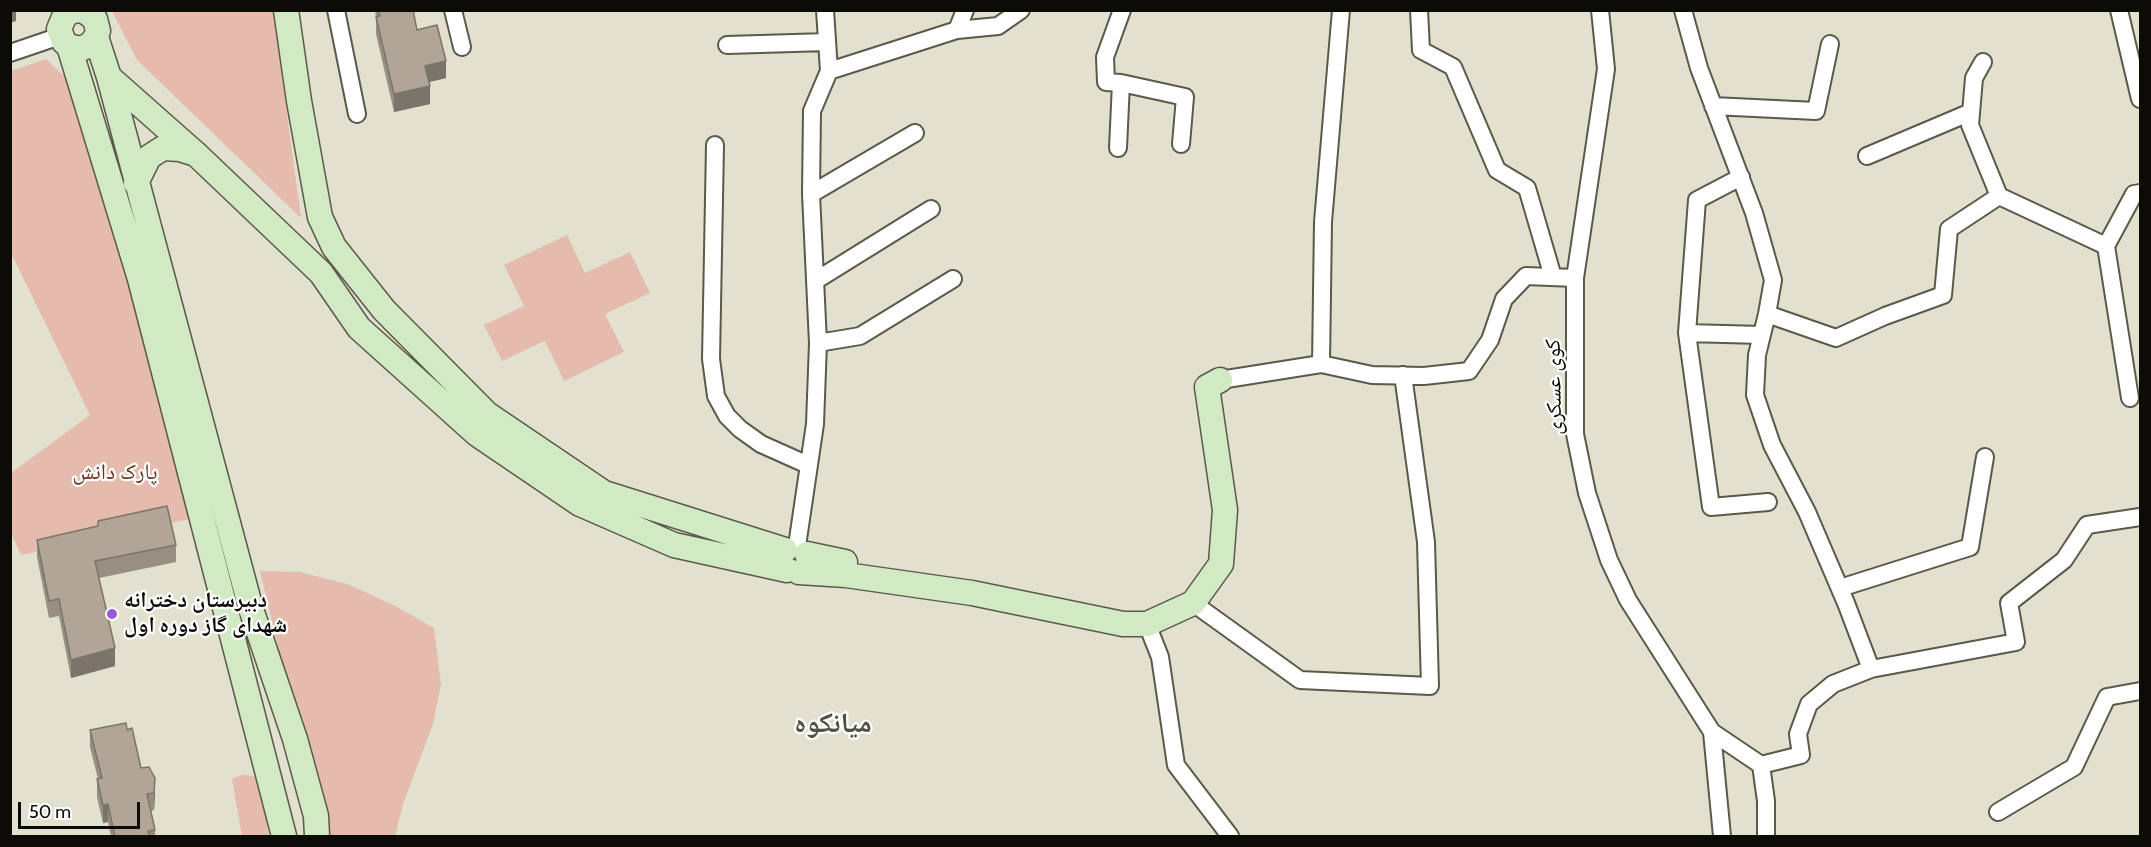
<!DOCTYPE html>
<meta charset="utf-8">
<style>
body{margin:0}
#map{position:relative;width:2151px;height:847px;overflow:hidden;background:#e2e1cf;font-family:Cabin,sans-serif}
canvas{display:block}
.frame{position:absolute;inset:0;border:12px solid #0c0b06;pointer-events:none}
.scale{position:absolute;left:18px;top:802px;width:122px;height:27px;box-sizing:border-box;border:3px solid #0c0b06;border-top:0;padding-left:8px;font-size:18px;line-height:21px;white-space:nowrap;color:#0c0b06;-webkit-text-stroke:4px #fff;paint-order:stroke}
</style>
<div id="map">
<canvas width="2151" height="847"></canvas>
<div class="frame"></div>
<div class="scale">50 m</div>
</div>
<script>
const ctx = document.querySelector('canvas').getContext('2d');
ctx.lineJoin = 'round';
function fillPath(path, color) { ctx.fillStyle = color; ctx.fill(path, 'evenodd'); }
const poly = rows => new Path2D(rows.map(r => 'M' + r).join(''));
function trace(path, color, width, dash) { ctx.strokeStyle = color; ctx.lineWidth = width; ctx.lineCap = dash ? 'butt' : 'round'; ctx.setLineDash(dash || []); ctx.stroke(path); }
function label(font, color, halo, rows, align = 'center') {
  ctx.font = font + ' Cabin,"Noto Naskh Arabic",sans-serif'; ctx.lineWidth = 4.5; ctx.setLineDash([]); ctx.textBaseline = 'middle'; ctx.strokeStyle = halo; ctx.fillStyle = color; for (const [text, x, y, turn = 0] of rows) {
    ctx.save(); ctx.translate(x, y); ctx.rotate((+turn || 0) * Math.PI / 180); ctx.textAlign = isNaN(turn) ? turn : align; if (halo) ctx.strokeText(text, 0, 0); ctx.fillText(text, 0, 0); ctx.restore();
  }
}
fillPath(poly([
 [112,11,273,11,301,218,137,60],
 [46,59,76,87,190,519,21,555,11,533,11,473,90,415,11,253,11,71],
 [567,235,585,273,630,252,650,293,605,314,624,352,564,381,545,341,502,361,484,325,524,306,504,265],
 [260,571,300,572,350,585,395,606,434,628,441,684,433,724,403,804,395,836,318,836,316,807],
 [242,775,258,776,269,836,242,836,232,779]
]), '#e4bbac');
const street = poly([
 [336,10,357,114],
 [453,10,462,47],
 [825,10,829,71,957,30,998,26,1021,10],
 [1419,10,1421,50,1453,67,1497,170,1527,188,1553,277],
 [1600,10,1606,69,1575,278,1575,434,1587,493,1609,560,1628,600,1712,732,1761,765,1766,801,1766,836],
 [1683,10,1699,68,1754,213,1773,280,1767,314,1757,355,1755,395,1772,445,1807,512,1846,603,1871,669],
 [2119,10,2140,99],
 [957,30,965,10],
 [727,45,827,42],
 [10,53,60,36],
 [1983,62,1974,78,1970,125,1999,196],
 [1121,83,1185,97,1181,144],
 [1713,106,1816,111,1830,44],
 [715,145,711,359,716,396,727,416,740,429,761,444,808,465],
 [1118,148,1121,83,1106,82,1105,57,1122,10],
 [1867,156,1971,112],
 [1741,177,1697,200,1687,333,1711,507,1768,502],
 [811,194,915,133],
 [2106,246,2130,398],
 [815,281,931,209],
 [1767,314,1836,338,1885,316,1943,295,1949,229,1999,196,2106,246,2134,194,2140,193],
 [1687,333,1762,335],
 [818,343,860,336,953,279],
 [1321,364,1323,222,1341,10],
 [1220,380,1321,364,1372,375,1424,376,1469,371,1490,340,1504,299,1526,276,1575,278],
 [797,546,815,424,818,343,811,194,812,111,829,71],
 [1840,588,1970,547,1985,457],
 [1193,603,1300,680,1430,686,1426,542,1403,375],
 [1147,624,1160,657,1176,765,1230,836],
 [1712,732,1722,836],
 [1761,765,1801,755,1798,734,1809,704,1833,684,1871,669,2016,642,2009,603,2064,560,2087,525,2140,517],
 [1998,812,2074,767,2107,697,2140,691]
]);
const secondary = poly([
 [81,10,73,11,65,15,59,29,64,42,69,46,80,49,90,45,96,37,98,31,95,19,83,10],
 [286,10,299,101,320,217,334,247,384,310,487,414,604,493,785,550],
 [96,37,109,77,251,609,295,739,316,816,317,836],
 [69,46,140,279,284,836],
 [109,77,196,154,321,273,359,328,477,434,580,504,674,545,787,570],
 [136,183,149,157,163,148,180,149,196,154],
 [807,554,845,562],
 [799,572,846,575,972,593,1123,624,1147,624,1193,603,1221,564,1225,510,1207,387,1220,380]
]);
trace(street, '#5a594a', 20);
trace(secondary, '#5a594a', 27);
trace(street, '#fff', 16);
trace(secondary, '#d1eac4', 24);
fillPath(poly([
 [375,10,413,10,417,30,446,78,429,82,430,104,394,112,376,34,376,18],
 [98,521,176,545,176,562,99,578,115,666,71,678,59,616,49,618,37,557,37,540,98,526],
 [90,730,127,730,141,768,149,767,155,796,154,810,150,811,155,830,155,837,111,837,108,822,103,823,97,797,97,779,98,779,90,747]
]), '#988e82');
fillPath(poly([
 [10,10,16,10,16,21,10,23],
 [446,61,446,78,425,83,425,66],
 [430,86,430,104,394,112,394,94],
 [115,648,115,666,71,678,71,660],
 [155,778,155,796,154,810,154,793],
 [108,804,108,822,103,823,103,805]
]), '#7c746a');
const building = poly([
 [378,10,413,10,417,30,437,25,446,61,425,66,430,86,394,94,376,17,380,16,378,10],
 [167,506,176,545,95,561,115,648,71,660,59,599,49,601,37,540,98,526,98,521,167,506],
 [126,723,127,730,132,728,141,768,149,767,155,778,154,793,147,794,155,830,148,831,150,837,115,837,108,804,103,805,97,779,102,778,90,730,126,723]
]);
fillPath(building, '#b1a597');
trace(building, '#7c746a', 1.5);
for (const [x, y, r, color] of [
 [112,614,6,"#975ad1"]
]) { const dot = new Path2D(); dot.arc(x, y, r, 0, 2 * Math.PI); ctx.fillStyle = color; ctx.fill(dot); trace(dot, '#fff', 2); }
label('22px', '#0c0b06', '#fff', [
 ["کوی عسکری",1554,387,-91]
]);
label('22px', '#66311d', '#fff', [
 ["پارک دانش",115,473]
]);
label('bold 22px', '#0c0b06', '#fff', [
 ["دبیرستان دخترانه",124,601],
 ["شهدای گاز دوره اول",124,626]
], 'left');
label('bold 28px', '#535243', '#fff', [
 ["میانکوه",833,724]
]);
</script>
